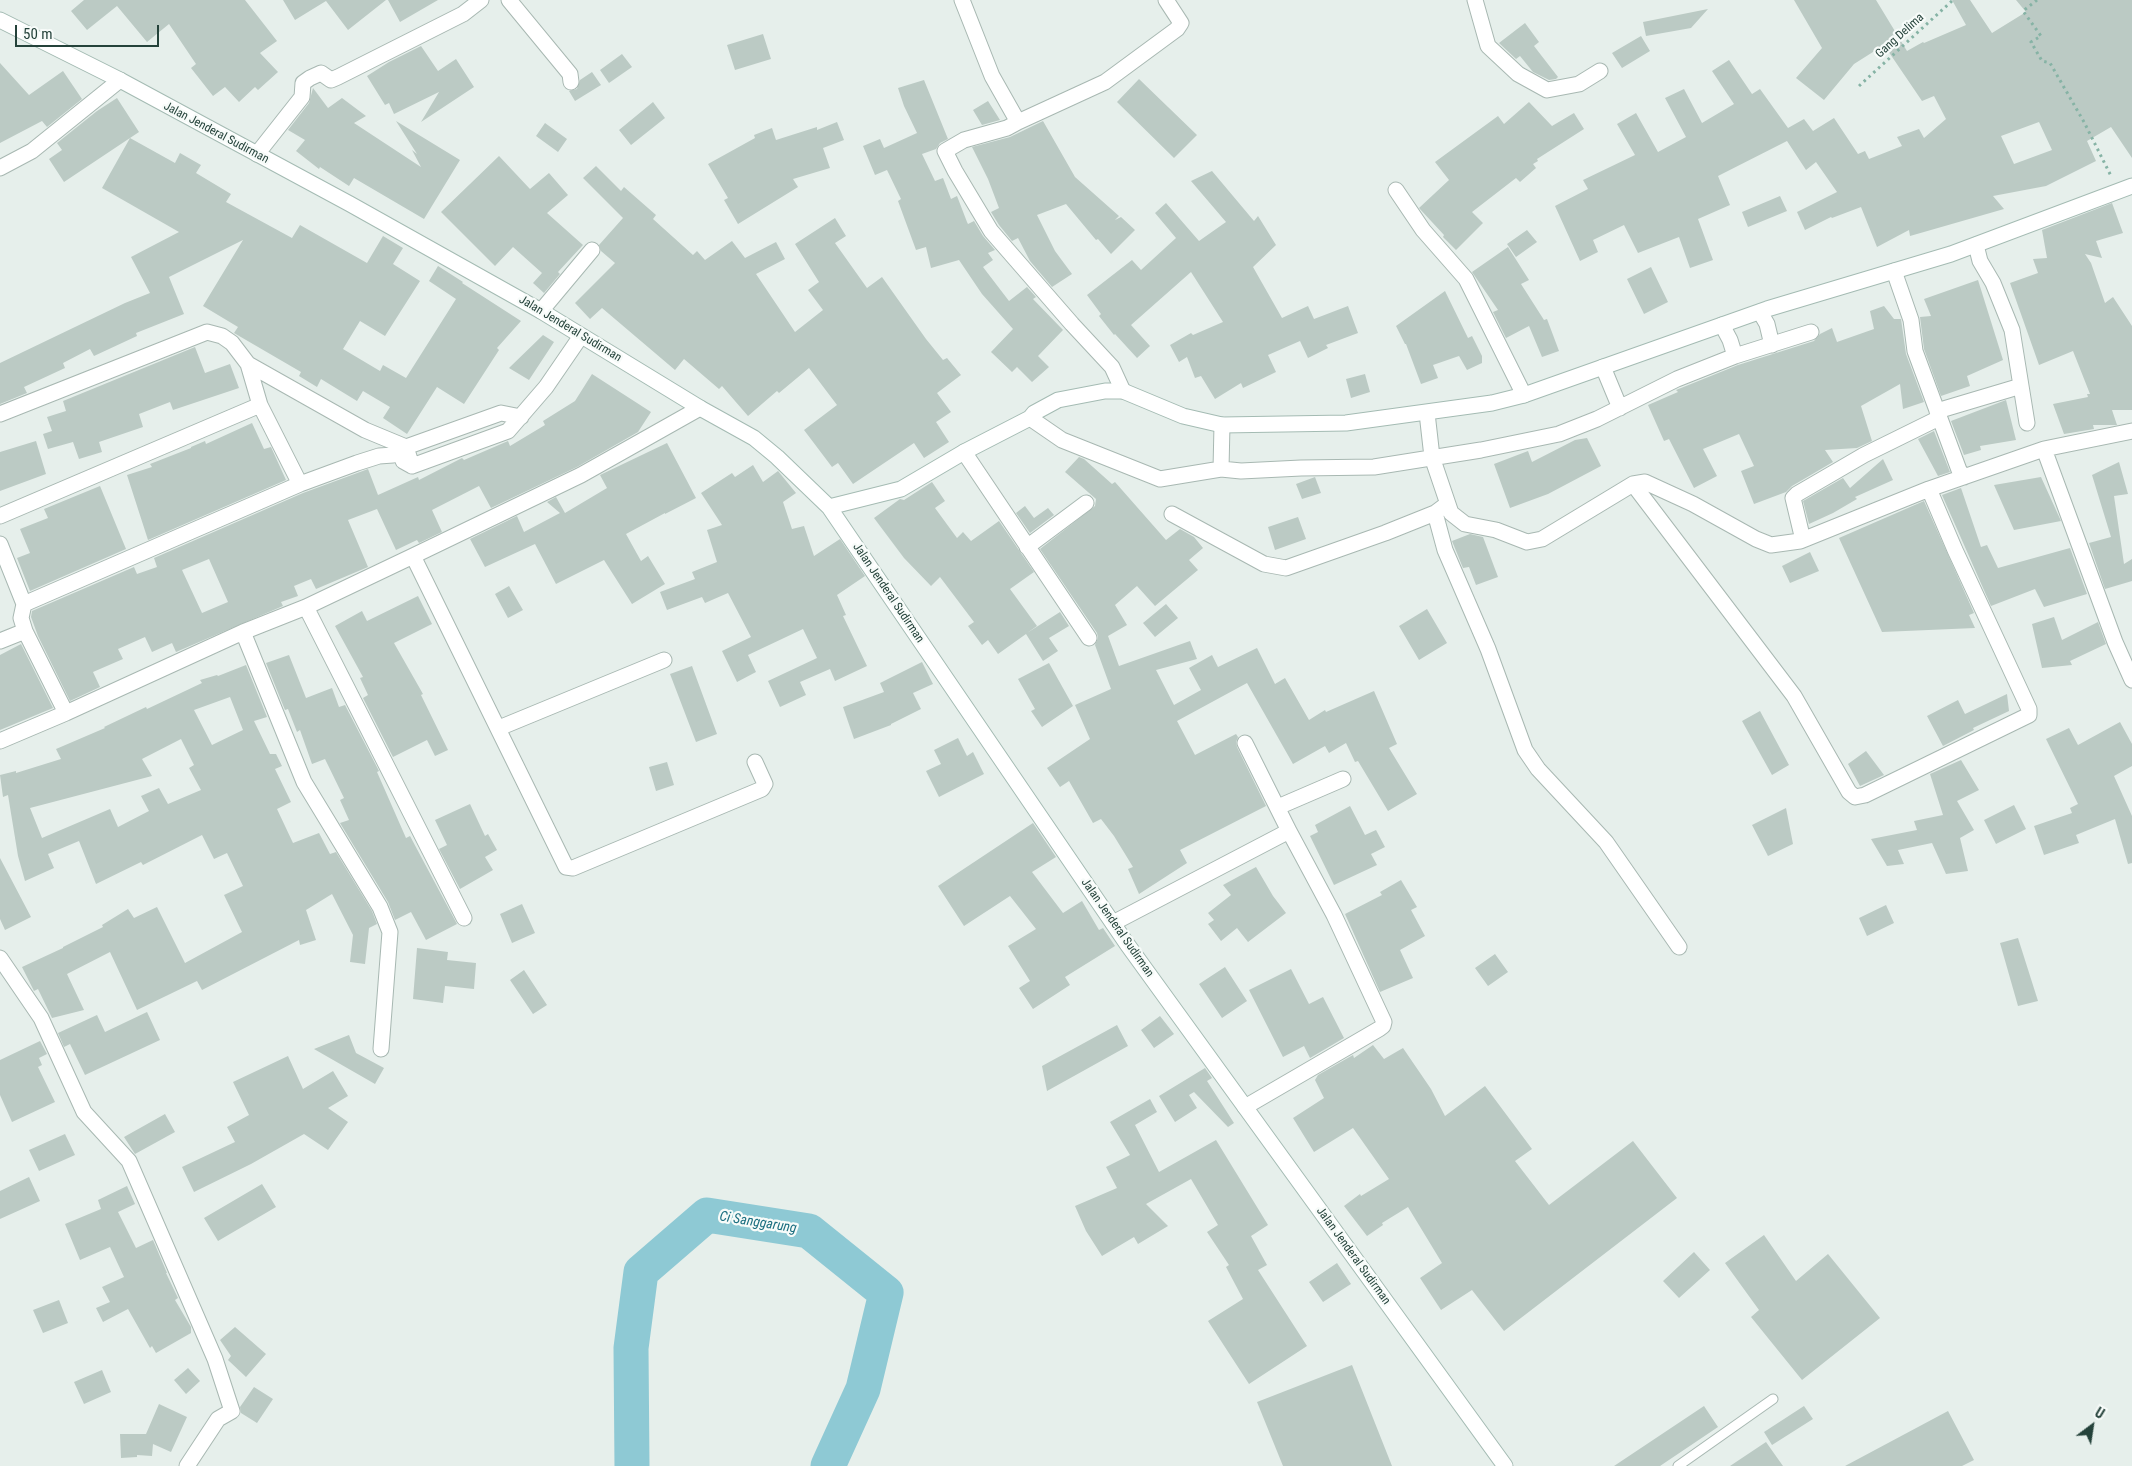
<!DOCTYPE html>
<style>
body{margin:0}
#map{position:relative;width:2132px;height:1466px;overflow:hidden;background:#e6efeb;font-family:"Roboto Condensed",sans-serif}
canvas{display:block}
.north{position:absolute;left:2067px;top:1401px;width:50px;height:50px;-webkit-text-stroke:4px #f7fbf9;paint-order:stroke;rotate:31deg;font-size:14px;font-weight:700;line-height:20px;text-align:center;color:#24423a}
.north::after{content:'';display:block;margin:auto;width:18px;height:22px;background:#24423a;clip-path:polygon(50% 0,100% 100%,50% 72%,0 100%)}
.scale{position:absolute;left:15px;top:25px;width:144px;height:22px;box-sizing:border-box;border:2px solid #24423a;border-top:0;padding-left:6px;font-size:15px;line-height:18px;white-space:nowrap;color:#24423a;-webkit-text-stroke:4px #f7fbf9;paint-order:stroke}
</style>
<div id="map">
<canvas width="2132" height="1466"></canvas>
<div class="north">U</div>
<div class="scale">50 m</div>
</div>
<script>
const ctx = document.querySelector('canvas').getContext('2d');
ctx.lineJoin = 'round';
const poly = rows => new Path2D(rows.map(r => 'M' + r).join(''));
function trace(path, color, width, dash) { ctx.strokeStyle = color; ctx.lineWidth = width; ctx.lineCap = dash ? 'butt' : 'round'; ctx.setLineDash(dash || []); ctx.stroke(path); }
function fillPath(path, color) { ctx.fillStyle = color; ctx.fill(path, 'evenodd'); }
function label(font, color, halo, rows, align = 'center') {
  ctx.font = font + ' "Roboto Condensed",sans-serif'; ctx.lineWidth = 4.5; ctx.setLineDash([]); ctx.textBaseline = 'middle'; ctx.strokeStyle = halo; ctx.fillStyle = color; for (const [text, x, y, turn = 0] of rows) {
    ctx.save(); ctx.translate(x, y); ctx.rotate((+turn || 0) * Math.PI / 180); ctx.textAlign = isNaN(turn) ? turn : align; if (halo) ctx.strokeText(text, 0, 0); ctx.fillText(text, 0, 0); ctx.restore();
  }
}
trace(poly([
 [632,1466,631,1348,641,1272,707,1215,809,1231,886,1293,863,1389,828,1466]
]), '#8ec9d4', 35);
fillPath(poly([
 [84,0,245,0,277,41,260,53,278,72,258,90,255,87,239,102,225,87,213,96,191,68,196,64,169,24,147,42,117,6,87,30,71,11],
 [283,0,386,0,348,30,326,1,295,20],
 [388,0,438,0,400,22],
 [1794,0,1876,0,1907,51,1923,42,1924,43,1966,25,1952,0,1970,0,1992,33,2026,12,2016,0,2132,0,2132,158,2111,127,2087,141,2096,161,2046,186,1993,196,2004,209,1910,236,1909,230,1877,247,1861,207,1832,218,1831,217,1805,230,1797,212,1837,192,1816,162,1806,170,1787,141,1718,176,1730,205,1698,219,1713,260,1690,268,1679,237,1638,253,1624,225,1593,240,1598,252,1580,261,1555,206,1588,189,1583,180,1635,155,1617,124,1636,113,1658,152,1686,137,1665,98,1684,89,1702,123,1734,104,1712,71,1729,60,1752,94,1760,89,1788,128,1804,119,1813,131,1834,118,1858,154,1865,151,1869,159,1902,146,1897,137,1919,129,1924,138,1946,119,1934,96,1922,101,1884,45,1854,64,1824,100,1796,78,1822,48],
 [2039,122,2052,150,2014,164,2001,136],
 [1708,9,1691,28,1646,36,1643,22],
 [1525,23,1539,42,1534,46,1558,77,1556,79,1549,80,1533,72,1520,56,1516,59,1499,43],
 [763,34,771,59,735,70,727,45],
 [1641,36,1650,51,1622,68,1612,53],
 [421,46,438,71,456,59,474,87,421,122,439,92,394,114,389,103,385,105,367,76,389,62],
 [622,54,632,67,609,83,600,70],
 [0,63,29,95,63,71,82,99,47,127,42,121,0,143],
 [592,72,601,85,575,101,569,91,577,89,580,80],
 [1139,79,1197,135,1174,158,1117,102],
 [924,80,948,139,940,143,936,149,922,154,935,181,943,178,951,199,957,196,967,222,968,224,974,221,983,236,995,250,988,253,993,260,983,267,1009,301,1027,287,1036,297,1033,299,1063,330,1038,356,1049,367,1032,382,1017,367,1012,372,991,352,1013,329,982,294,959,260,931,268,926,247,916,250,898,201,901,199,887,170,875,175,863,146,880,139,884,148,917,133,904,106,898,88],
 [313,88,328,108,342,98,366,116,354,123,421,167,412,150,417,154,396,121,460,160,424,219,354,178,349,186,320,167,319,169,296,151,305,140,288,130,309,103],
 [117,98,139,132,64,182,49,159,62,150,57,143,97,111],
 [988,101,1000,120,982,125,973,110],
 [653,102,665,118,631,145,619,130],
 [1529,102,1552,126,1574,113,1584,129,1537,159,1538,161,1533,164,1536,168,1520,182,1516,178,1472,212,1483,223,1456,250,1443,237,1444,235,1419,208,1449,180,1435,162,1498,116,1504,124],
 [1043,121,1075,177,1119,216,1115,220,1121,217,1135,230,1111,254,1098,239,1096,240,1066,204,1037,215,1055,251,1072,274,1052,287,1030,261,1018,238,1012,241,999,225,991,212,999,208,988,179,972,147,1010,137],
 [837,122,844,140,823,148,830,168,793,179,798,187,738,224,724,200,728,198,708,164,755,138,754,135,772,128,776,140,817,127,817,130],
 [545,123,567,139,558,152,536,136],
 [130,138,175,163,180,153,201,165,196,173,231,194,226,202,292,238,300,225,367,263,383,236,403,248,393,264,420,281,385,336,360,321,343,349,380,371,383,365,406,378,456,299,429,281,438,266,463,282,462,283,521,321,497,348,499,350,464,404,437,387,407,434,383,418,390,407,363,391,357,401,321,379,317,387,299,376,301,372,234,333,238,327,203,306,243,240,169,277,184,314,136,333,137,336,94,356,90,349,63,363,65,368,24,387,27,393,0,404,0,363,125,303,150,293,131,257,179,232,102,188],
 [499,156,530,189,549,173,568,195,547,213,583,245,558,272,560,274,544,293,533,283,542,273,513,247,495,266,441,212],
 [596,166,621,191,624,187,656,215,653,219,693,255,697,251,705,260,732,241,745,258,776,242,785,259,756,274,795,332,823,310,808,290,819,282,795,244,835,218,846,236,835,243,867,288,882,277,926,339,943,360,947,358,961,375,937,393,951,412,936,422,949,442,924,458,914,443,853,484,838,463,832,467,804,430,837,405,809,368,779,393,777,391,748,416,722,386,719,389,684,359,675,370,602,308,590,319,575,303,615,263,601,251,599,245,623,218,583,178],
 [1212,171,1254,221,1258,216,1276,245,1253,267,1282,318,1308,306,1314,319,1348,306,1358,333,1326,345,1328,348,1308,358,1300,341,1268,355,1276,372,1243,388,1241,383,1215,399,1201,376,1195,378,1187,357,1179,362,1170,345,1191,333,1193,335,1223,322,1191,272,1131,325,1150,346,1137,358,1115,334,1114,335,1099,316,1101,314,1087,295,1132,260,1141,270,1176,238,1155,213,1166,203,1199,241,1226,222,1191,181],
 [1780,196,1787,211,1748,227,1742,212],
 [2112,203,2123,233,2096,241,2102,258,2085,254,2091,263,2105,303,2113,297,2132,326,2132,410,2112,410,2117,425,2093,425,2094,429,2064,434,2053,404,2088,397,2087,394,2090,394,2073,351,2039,365,2010,283,2038,273,2033,259,2047,258,2042,230],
 [1527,230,1537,242,1516,257,1507,244],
 [1508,247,1529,280,1521,284,1544,320,1547,319,1559,351,1542,357,1529,326,1506,338,1493,312,1498,310,1472,272],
 [1651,267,1668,302,1644,314,1627,279],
 [1978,280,2003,360,1967,376,1970,386,1941,396,1924,349,1920,317,1931,316,1924,299],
 [1445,291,1468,338,1472,336,1482,356,1482,363,1467,370,1459,356,1433,365,1438,378,1421,384,1406,344,1405,344,1396,326],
 [1884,306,1894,319,1901,319,1906,354,1924,402,1903,409,1900,384,1861,406,1872,441,1857,448,1825,450,1833,462,1792,486,1786,492,1754,504,1741,471,1754,466,1739,434,1703,449,1717,476,1694,488,1669,439,1664,441,1648,405,1678,392,1676,390,1681,388,1738,365,1814,341,1820,334,1832,328,1837,342,1874,329,1870,311],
 [543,335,554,342,529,380,509,368],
 [195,347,205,373,230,364,239,388,173,410,170,402,139,414,143,427,99,442,102,452,79,459,73,442,48,449,43,434,52,431,47,417,66,411,63,401],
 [592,374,651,412,638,432,577,467,491,508,479,486,432,510,442,532,419,543,417,540,396,550,377,509,348,520,368,567,316,589,311,579,294,586,298,596,281,602,283,606,176,652,172,643,152,652,145,637,118,649,123,659,93,672,100,687,70,701,38,636,31,617,32,611,134,567,137,574,157,567,154,558,303,493,360,472,368,469,378,495,418,477,419,480,462,458,464,460,508,441,510,446,545,425,543,421,575,401],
 [209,559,228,602,202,613,182,570],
 [1365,374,1370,392,1351,398,1346,379],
 [2006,400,2016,440,1980,446,1981,450,1964,455,1951,421],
 [252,423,264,449,271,447,286,480,148,540,127,475,152,467,150,464,191,448,191,447,205,441,206,444],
 [1934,431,1950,472,1938,476,1918,439],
 [1587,438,1601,466,1548,494,1510,508,1494,464,1528,451,1532,462,1575,440],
 [36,441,46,474,0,491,0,452],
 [667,443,696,498,665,514,665,513,626,534,641,561,648,556,665,584,632,604,604,560,556,584,535,544,485,567,470,539,517,516,524,532,560,513,547,502,556,497,565,513,607,488,600,475],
 [1079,457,1084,459,1112,484,1115,482,1166,540,1180,529,1194,537,1203,548,1189,560,1198,570,1155,606,1137,586,1115,605,1127,625,1108,636,1119,666,1190,641,1197,659,1156,670,1174,705,1201,690,1189,668,1212,655,1218,667,1257,648,1275,684,1285,678,1309,720,1325,710,1326,712,1374,691,1397,744,1389,748,1417,794,1388,811,1358,761,1355,762,1346,743,1329,753,1325,746,1293,764,1247,683,1177,721,1195,755,1236,734,1238,737,1236,742,1237,747,1266,806,1180,850,1187,863,1139,894,1128,869,1133,867,1114,836,1101,819,1093,823,1069,781,1060,787,1047,768,1090,739,1075,705,1111,689,1095,645,1098,638,1097,633,1040,549,1095,506,1096,499,1065,472],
 [1883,459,1893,480,1855,497,1857,499,1833,513,1809,524,1803,501,1843,478,1850,488],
 [2119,462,2128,494,2114,496,2124,564,2132,559,2132,581,2105,589,2089,543,2111,537,2092,475],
 [753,465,763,482,778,471,796,493,783,502,792,529,804,526,814,556,840,539,865,576,837,595,846,615,843,616,867,666,835,681,830,669,800,682,806,695,780,707,768,681,817,658,803,629,748,655,756,672,737,682,722,651,751,637,728,593,705,603,702,597,667,610,660,592,695,579,692,572,717,562,707,530,722,525,701,493,732,473,735,477],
 [1315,477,1321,493,1302,499,1296,484],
 [2041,477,2061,521,2014,530,1994,485],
 [932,482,945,501,935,508,957,538,963,532,971,541,999,521,1034,572,1010,589,1037,626,1027,633,1060,612,1069,626,1049,638,1058,651,1043,661,1026,634,998,654,988,640,982,645,968,626,974,622,940,577,931,586,904,558,874,518,900,499,904,500],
 [100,486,126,549,30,591,17,558,30,553,20,529,48,518,44,509],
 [1961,488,1981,547,1987,545,1998,568,2070,548,2087,594,2044,607,2035,589,1991,606,1942,495],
 [1924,501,1974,613,1969,615,1975,628,1882,632,1839,538],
 [1025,506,1034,518,1048,508,1054,515,1030,533,1016,513],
 [1298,517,1306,539,1275,550,1268,527],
 [1470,534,1483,537,1498,577,1476,585,1469,567,1463,568,1452,541],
 [1810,552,1819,571,1790,583,1782,566],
 [509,586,523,610,508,618,495,594],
 [418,596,432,624,394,643,423,694,421,695,448,750,435,756,427,740,393,757,363,698,368,695,360,678,363,677,335,626,362,611,367,621],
 [1166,604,1178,618,1155,637,1143,623],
 [1427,609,1447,643,1419,660,1399,626],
 [2054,617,2062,640,2098,622,2106,644,2070,661,2072,665,2042,668,2032,624],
 [21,644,53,708,0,730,0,655],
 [289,655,306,698,332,688,339,707,345,705,379,771,377,772,406,838,410,836,457,924,426,940,411,912,395,920,388,902,340,823,349,820,340,800,344,798,325,759,312,764,300,730,297,732,288,709,285,710,266,663],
 [922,662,933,684,913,693,921,709,891,724,891,725,854,739,843,707,884,692,880,683],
 [1049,663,1073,706,1042,727,1031,711,1035,709,1018,679],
 [246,665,267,717,254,721,270,754,276,754,282,766,275,769,291,802,277,809,293,843,319,833,330,854,336,852,372,911,377,924,369,928,365,964,350,962,353,935,332,894,306,910,316,940,300,945,299,940,202,990,197,981,137,1010,110,952,67,974,84,1010,52,1018,38,989,34,991,22,967,63,948,63,947,103,927,102,925,128,909,134,918,157,907,185,963,242,932,224,895,243,886,227,853,214,859,202,835,143,865,141,862,96,884,79,841,48,854,54,868,25,881,18,856,8,795,3,797,0,775,16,771,16,773,61,759,56,749,105,728,104,727,146,707,147,709,202,683,200,680,217,675,218,676],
 [230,697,243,730,212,745,194,710],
 [181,739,194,765,189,768,201,790,168,804,159,788,141,796,149,811,118,827,110,809,42,838,30,808,152,776,142,759],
 [692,666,717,734,696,742,670,674],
 [2007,694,2009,711,1973,728,1974,730,1943,746,1927,716,1958,700,1965,714],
 [1760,711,1789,765,1772,775,1742,721],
 [2120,722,2132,744,2132,766,2114,776,2132,816,2132,863,2128,864,2115,819,2076,835,2079,843,2044,855,2034,826,2072,813,2070,808,2078,804,2046,739,2069,728,2078,745],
 [958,738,967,756,973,752,984,774,939,797,926,771,941,764,934,750],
 [1866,751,1884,775,1860,786,1848,764],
 [1961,760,1979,790,1957,801,1974,830,1960,838,1968,871,1946,874,1932,843,1898,850,1904,864,1887,866,1871,839,1917,830,1914,821,1943,815,1930,774],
 [667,762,674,785,656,791,649,767],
 [470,804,485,836,488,834,497,850,485,857,493,870,460,889,439,849,447,845,435,820],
 [2014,805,2026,829,1996,844,1984,820],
 [1350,806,1365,835,1376,830,1385,847,1371,854,1377,865,1334,885,1310,836,1318,832,1315,825],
 [1786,808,1793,844,1768,856,1752,825],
 [1033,823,1056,857,1032,872,1063,913,1082,901,1099,930,1103,928,1115,946,1065,977,1070,985,1033,1009,1019,988,1030,981,1008,946,1036,929,1010,896,964,926,938,886],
 [0,858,31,917,5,930,0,919],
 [1256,867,1273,896,1286,913,1248,942,1237,928,1221,941,1208,924,1214,920,1208,913,1231,895,1223,885],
 [1401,880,1417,907,1411,910,1425,936,1400,950,1413,978,1380,992,1345,914,1382,895,1380,892],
 [522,904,535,933,512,943,500,914],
 [1886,905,1894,923,1867,936,1859,918],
 [2018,938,2038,1001,2018,1006,2000,943],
 [417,948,448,952,447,960,476,963,474,989,445,986,443,1003,413,999],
 [1495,954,1508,972,1488,986,1475,968],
 [1225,967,1247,1001,1222,1018,1199,984],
 [1291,969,1309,1004,1323,997,1344,1038,1310,1058,1304,1046,1283,1057,1249,990],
 [524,970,547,1005,533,1014,510,980],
 [147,1012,160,1040,85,1075,70,1044,64,1047,58,1033,97,1015,105,1032],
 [1160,1016,1174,1034,1154,1048,1141,1030],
 [1117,1025,1128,1046,1047,1091,1042,1066],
 [349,1035,356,1053,384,1068,375,1084,314,1049],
 [40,1041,47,1054,39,1058,42,1065,38,1067,55,1102,12,1122,0,1095,0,1060],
 [1373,1045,1384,1059,1403,1048,1431,1089,1445,1116,1485,1086,1532,1149,1515,1161,1549,1205,1633,1141,1677,1198,1504,1331,1472,1290,1441,1310,1420,1278,1442,1263,1408,1207,1382,1223,1383,1225,1367,1236,1344,1206,1360,1194,1361,1196,1389,1179,1353,1128,1314,1152,1293,1118,1324,1098,1315,1080,1318,1075,1353,1055,1354,1058],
 [288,1056,303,1089,333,1071,348,1096,328,1108,348,1122,328,1150,304,1134,251,1164,194,1192,182,1167,235,1142,227,1127,249,1115,233,1082],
 [1205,1068,1212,1078,1207,1081,1234,1123,1228,1127,1194,1092,1189,1095,1197,1108,1175,1122,1159,1096],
 [1150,1099,1157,1112,1135,1125,1159,1172,1216,1140,1268,1225,1251,1236,1267,1265,1258,1270,1307,1346,1249,1384,1208,1321,1243,1299,1226,1267,1229,1265,1207,1232,1218,1225,1191,1179,1146,1204,1168,1226,1138,1244,1134,1237,1102,1256,1086,1231,1075,1206,1117,1188,1106,1167,1130,1155,1110,1122],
 [165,1114,175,1132,135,1154,124,1137],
 [65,1134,75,1155,39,1171,29,1150],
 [29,1177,40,1201,0,1219,0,1191],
 [262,1184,276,1207,218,1241,204,1218],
 [127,1186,135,1204,118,1212,136,1248,153,1240,167,1273,166,1273,178,1298,175,1300,191,1327,191,1333,156,1353,152,1346,150,1348,128,1309,103,1322,96,1308,110,1302,102,1287,124,1277,110,1247,80,1260,65,1224,101,1209,98,1200],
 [1764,1235,1796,1281,1828,1254,1880,1318,1802,1380,1751,1317,1759,1310,1725,1263],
 [1694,1252,1710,1270,1679,1298,1663,1281],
 [1337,1263,1351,1284,1323,1302,1309,1282],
 [59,1300,68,1323,43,1333,33,1310],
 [235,1327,266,1354,246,1377,228,1360,231,1356,220,1340],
 [1352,1365,1392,1466,1283,1466,1257,1402],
 [188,1368,200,1381,186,1394,174,1380],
 [102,1370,111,1392,84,1404,74,1382],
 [254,1387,273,1399,257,1423,241,1413,240,1407],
 [159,1404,187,1417,171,1452,153,1444,152,1456,137,1455,137,1457,121,1458,120,1434,146,1434],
 [1704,1406,1718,1427,1660,1466,1614,1466],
 [1804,1406,1813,1419,1772,1445,1764,1432],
 [1948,1411,1974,1460,1962,1466,1845,1466],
 [1766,1442,1783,1466,1730,1466]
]), '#bbcac4');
const lane = poly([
 [1678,1466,1773,1399]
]);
const street = poly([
 [509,0,570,74,571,82],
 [962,0,992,76,1018,122,1007,128,964,140,945,151,955,171,991,231,1072,324,1112,367,1123,391],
 [1475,0,1488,46,1518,74,1547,90,1579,84,1600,71],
 [1018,122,1105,82,1177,29,1181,23,1166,0],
 [257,154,302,97,303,83,310,78,321,73,331,80,338,77,463,14,481,0],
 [0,168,32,151,120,80],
 [1396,190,1423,230,1466,279,1524,395],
 [1976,245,1980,261,1993,283,2012,330,2027,423],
 [1894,271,1911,320,1915,351,1959,470,1964,477],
 [541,311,592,250],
 [1760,312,1767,324,1772,345],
 [1722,325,1730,340,1735,356],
 [248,364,260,405,300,484],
 [1603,367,1620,408],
 [1937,411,2021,386],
 [1427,413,1432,457,1451,513,1465,524,1496,530,1527,542,1542,539,1633,484,1645,482,1693,504,1756,539,1771,545,1800,541,1929,489,2044,449,2132,431],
 [0,414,207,332,222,336,232,343,248,364,365,430,406,447,412,466],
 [1030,418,1062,440,1160,479,1221,469,1241,471,1301,468,1374,467,1481,450,1559,434,1597,419,1677,379,1735,356,1811,332],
 [2044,449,2115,642,2132,680],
 [964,452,1089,638],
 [403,461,412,466,508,431,546,387,581,336],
 [1221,469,1222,425],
 [1633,484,1794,696,1849,792,1855,797,1865,795,2029,715,2029,709,1955,550,1929,489],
 [1435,513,1445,550,1488,649,1525,750,1538,769,1606,842,1679,947],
 [1172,514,1264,564,1286,568,1385,533,1435,513,1443,507],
 [0,516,260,405],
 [1803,540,1793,498,1797,494,1864,455,1939,418],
 [0,544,24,604],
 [1027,547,1086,503],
 [413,556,566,867,573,868,762,789,765,784,755,762],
 [306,607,464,918],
 [243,632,304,782,380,907,390,932,381,1049],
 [0,641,25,631],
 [66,713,25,631,21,618,24,604,300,484,357,463,379,456,393,455,406,447,501,413,521,417],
 [499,728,664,660],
 [0,741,66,713,243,632,306,607,413,556,581,475,700,408],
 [1278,807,1343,779],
 [1113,923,1289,831,1245,743],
 [0,958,41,1018,84,1112,129,1161,215,1359,232,1411,218,1419,187,1466],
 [1245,1107,1379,1029,1383,1026,1384,1022,1334,915,1289,831]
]);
const secondary = poly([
 [0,20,120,80,350,204,541,311,700,408,754,438,777,457,829,507,1127,944,1505,1466],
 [829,507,901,489,964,452,1030,418,1034,413,1058,400,1105,391,1123,391,1183,416,1222,425,1346,423,1492,403,1524,395,1767,309,1951,254,2132,186]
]);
trace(lane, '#a8b8b2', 11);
trace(street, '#a8b8b2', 17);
trace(secondary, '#a4bbb3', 17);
trace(poly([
 [2037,0,2023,11,2041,36,2031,42,2042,61,2050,63,2084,122,2111,176],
 [1859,86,1953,0]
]), '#86b3a5', 3, [2.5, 4]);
trace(lane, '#fff', 9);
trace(street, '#fff', 15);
trace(secondary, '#fff', 15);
label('12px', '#24423a', '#f7fbf9', [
 ["Gang Delima",1900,36,-42],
 ["Jalan Jenderal Sudirman",216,133,28],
 ["Jalan Jenderal Sudirman",570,329,31],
 ["Jalan Jenderal Sudirman",888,593,56],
 ["Jalan Jenderal Sudirman",1117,928,55],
 ["Jalan Jenderal Sudirman",1353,1256,54]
]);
label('italic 14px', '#1c6f80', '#f7fbf9', [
 ["Ci Sanggarung",758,1223,9]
]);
</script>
